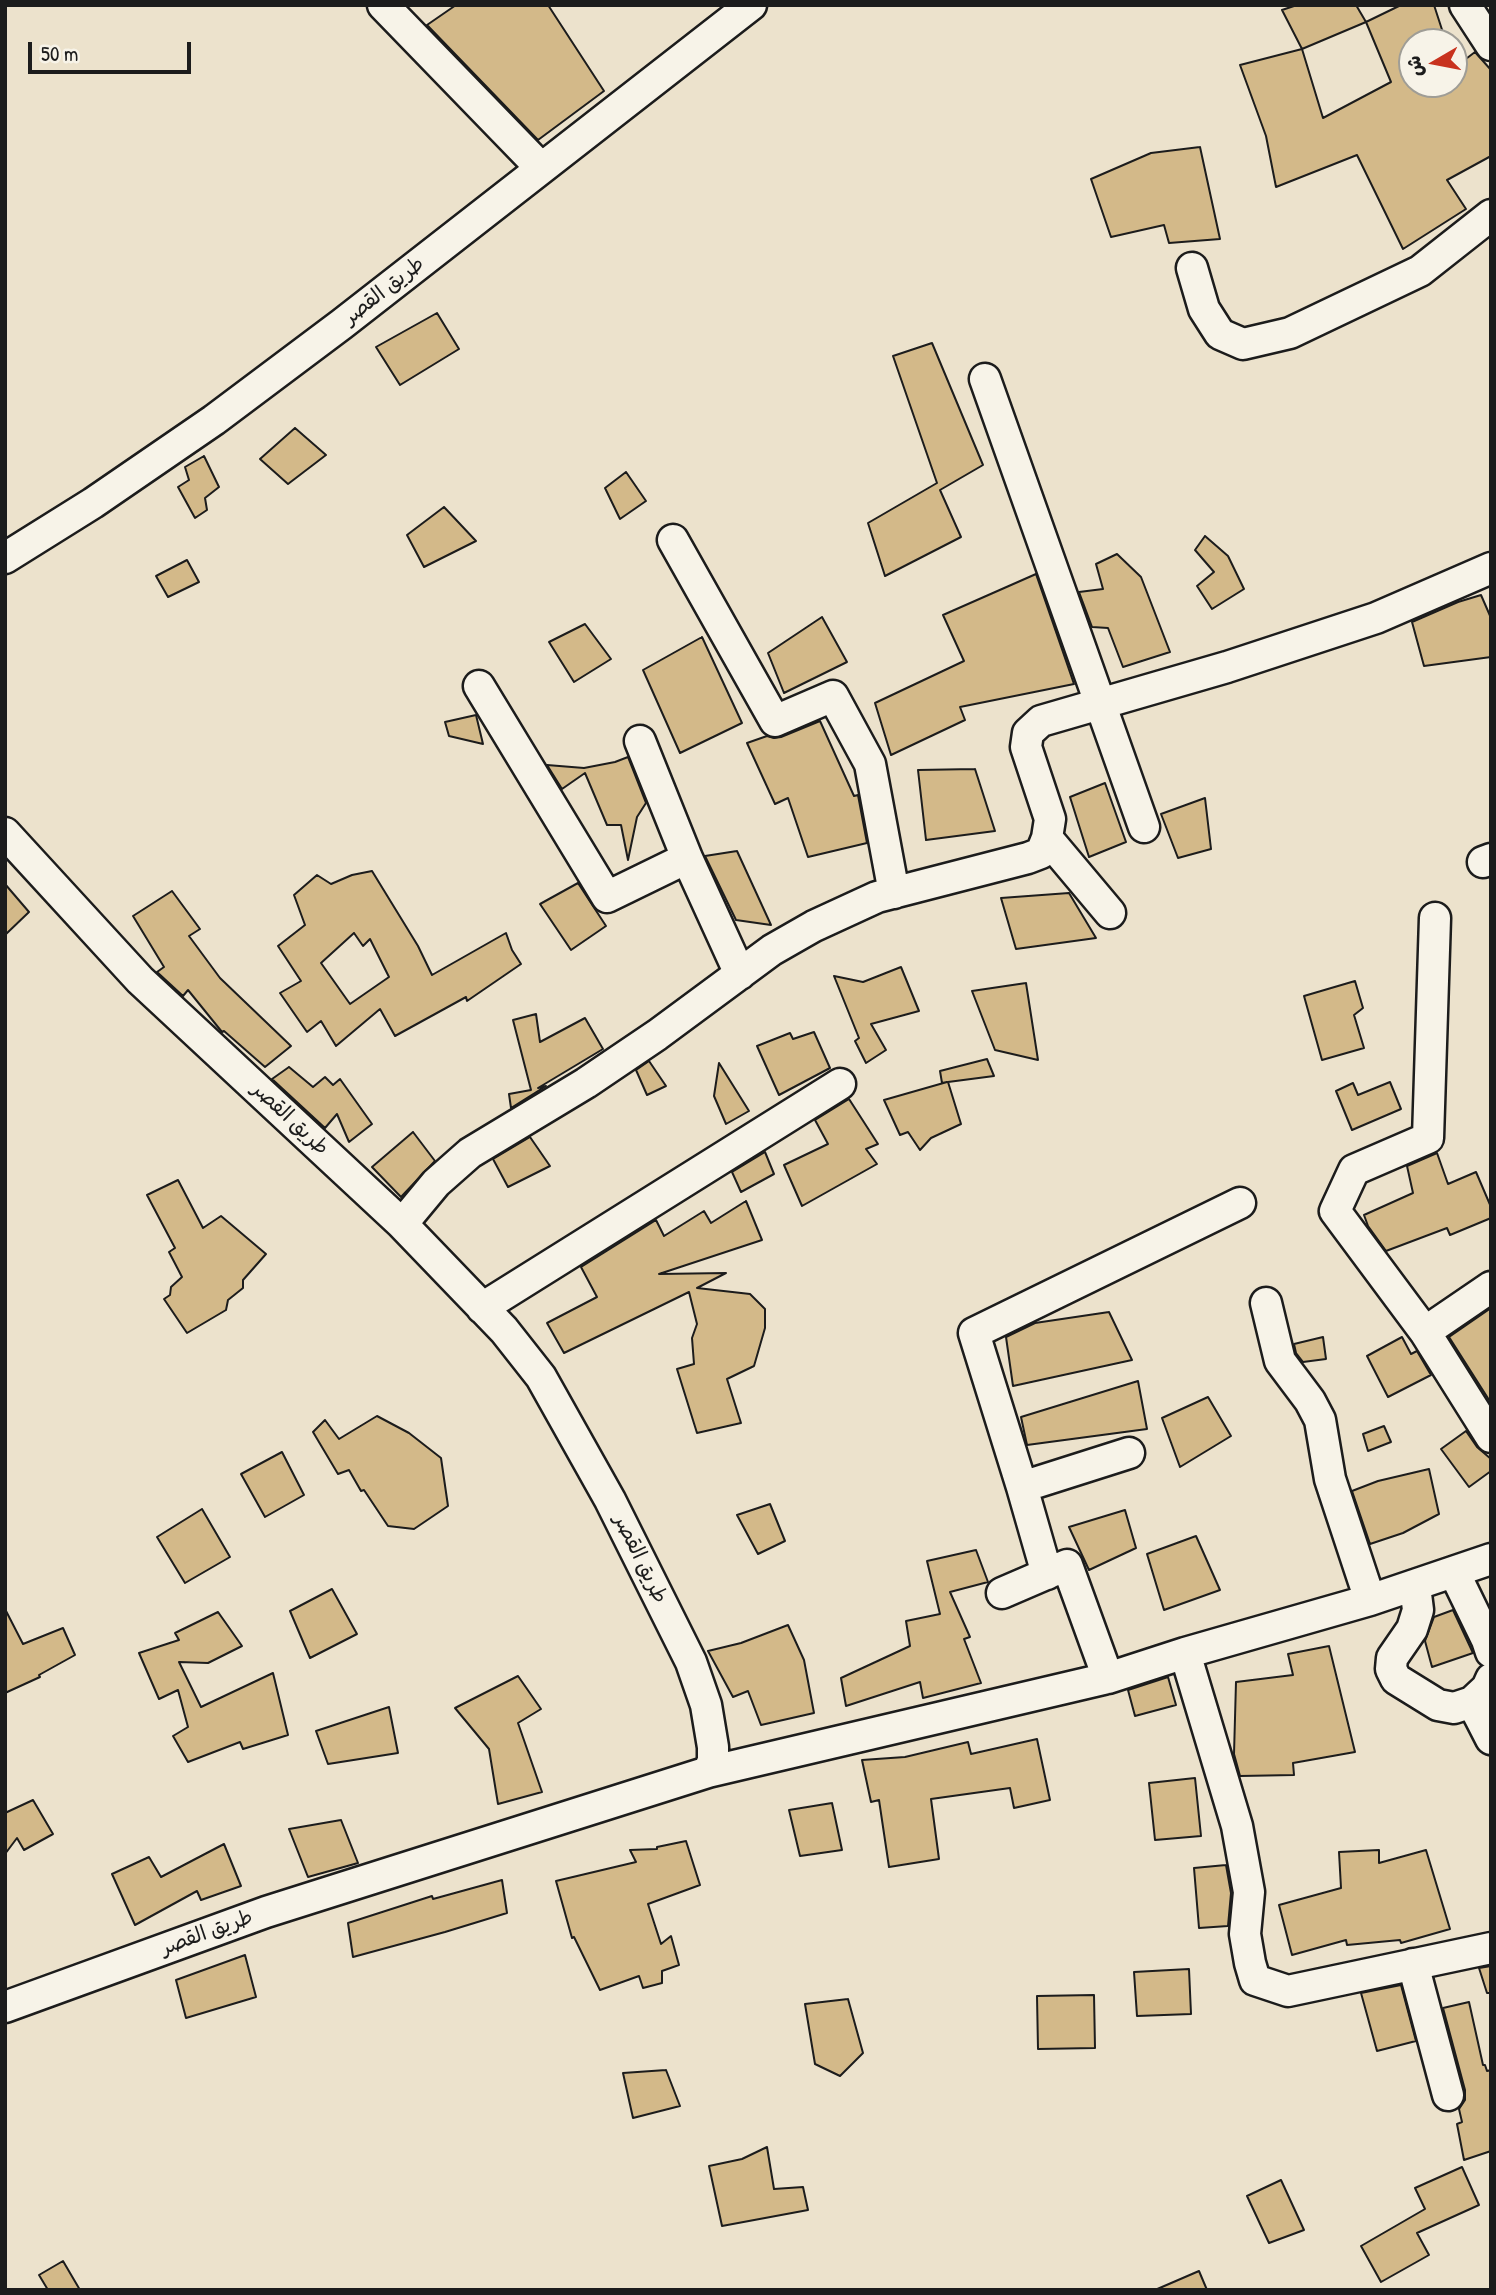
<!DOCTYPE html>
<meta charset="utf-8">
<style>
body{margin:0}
#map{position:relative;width:1496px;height:2295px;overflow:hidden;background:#ece2cc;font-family:"Patrick Hand","Playpen Sans Arabic",sans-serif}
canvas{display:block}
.frame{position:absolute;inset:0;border:7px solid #1c1c1c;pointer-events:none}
.north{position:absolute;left:1398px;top:28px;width:70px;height:70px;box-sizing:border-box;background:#f7f3e8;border:2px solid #9f9d96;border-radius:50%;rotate:260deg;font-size:19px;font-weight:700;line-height:28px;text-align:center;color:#1c1c1c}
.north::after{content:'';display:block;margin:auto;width:24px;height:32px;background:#c8321e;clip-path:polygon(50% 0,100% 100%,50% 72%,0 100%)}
.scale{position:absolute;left:28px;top:42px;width:163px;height:32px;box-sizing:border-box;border:4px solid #1c1c1c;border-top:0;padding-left:9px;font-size:21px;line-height:24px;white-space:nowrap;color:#1c1c1c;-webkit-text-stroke:5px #f7f3e8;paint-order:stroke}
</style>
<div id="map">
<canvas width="1496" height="2295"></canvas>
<div class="frame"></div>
<div class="north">ش</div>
<div class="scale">50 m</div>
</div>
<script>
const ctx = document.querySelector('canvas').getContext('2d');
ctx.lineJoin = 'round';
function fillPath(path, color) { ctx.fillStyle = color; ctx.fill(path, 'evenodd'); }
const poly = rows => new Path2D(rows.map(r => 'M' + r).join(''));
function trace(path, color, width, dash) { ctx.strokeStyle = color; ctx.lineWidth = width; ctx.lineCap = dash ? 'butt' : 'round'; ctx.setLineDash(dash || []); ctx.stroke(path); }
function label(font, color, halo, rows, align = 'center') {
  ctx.font = font + ' "Patrick Hand","Playpen Sans Arabic",sans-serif'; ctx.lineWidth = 5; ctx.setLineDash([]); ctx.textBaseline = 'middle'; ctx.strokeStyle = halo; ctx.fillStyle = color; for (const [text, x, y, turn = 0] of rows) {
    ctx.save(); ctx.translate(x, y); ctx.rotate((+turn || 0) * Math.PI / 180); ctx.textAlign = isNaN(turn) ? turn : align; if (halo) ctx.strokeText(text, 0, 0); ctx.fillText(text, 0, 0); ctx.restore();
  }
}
const building = poly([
 [456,5,548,5,604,91,538,140,427,25,456,5],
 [1297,5,1356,5,1366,22,1302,49,1282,10,1297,5],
 [1401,5,1434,5,1446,42,1412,42,1412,84,1454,84,1454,68,1475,52,1491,70,1491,156,1447,180,1466,209,1403,249,1357,155,1276,187,1266,136,1240,65,1302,49,1323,118,1391,82,1366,22,1401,5],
 [1200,147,1220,239,1169,243,1164,225,1111,237,1091,179,1151,153,1200,147],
 [437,313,459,349,400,385,376,347,437,313],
 [932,343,983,465,940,490,961,537,885,576,868,523,937,483,893,356,932,343],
 [295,428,326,455,288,484,260,459,295,428],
 [204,456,219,487,205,498,207,510,195,518,178,487,189,480,185,467,204,456],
 [626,472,646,501,620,519,605,488,626,472],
 [444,507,476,541,424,567,407,535,444,507],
 [1205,536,1228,556,1244,589,1212,609,1197,586,1214,572,1195,550,1205,536],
 [1117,554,1141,577,1170,652,1123,667,1108,628,1092,627,1079,592,1103,589,1096,564,1117,554],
 [187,560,199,582,168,597,156,576,187,560],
 [1036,574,1074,684,960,707,965,720,891,755,875,703,964,661,943,615,1036,574],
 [1481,595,1491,618,1491,657,1424,666,1412,622,1458,602,1481,595],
 [822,617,847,662,784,693,768,653,822,617],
 [585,624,611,659,574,682,549,642,585,624],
 [702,637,742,723,680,753,643,670,702,637],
 [476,715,483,744,449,736,445,722,476,715],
 [820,721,854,796,858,795,867,843,808,857,788,798,775,804,747,743,767,736,774,738,781,737,820,721],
 [628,757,646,803,637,817,628,860,621,825,607,825,585,773,562,789,547,765,584,768,615,762,628,757],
 [975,769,995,831,926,840,918,770,975,769],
 [1105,783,1126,842,1089,857,1070,797,1105,783],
 [1205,798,1211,849,1178,858,1161,814,1205,798],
 [737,851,771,925,736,920,705,856,737,851],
 [372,871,418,946,432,975,506,933,512,950,521,964,467,1001,466,997,395,1036,380,1009,336,1046,321,1021,307,1032,280,993,301,981,278,946,305,925,294,895,317,875,331,884,352,875,372,871],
 [354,933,363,946,370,939,389,977,350,1004,321,963,354,933],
 [578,883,606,926,571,950,540,904,578,883],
 [5,884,29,912,5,935,5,884],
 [172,891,200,929,189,936,220,978,291,1046,265,1067,224,1031,222,1032,188,990,183,996,157,972,164,967,133,916,172,891],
 [1069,893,1096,938,1016,949,1001,898,1069,893],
 [901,967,919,1011,871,1024,886,1050,866,1063,855,1041,859,1038,834,976,863,982,901,967],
 [1355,981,1363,1008,1354,1015,1364,1048,1322,1060,1304,996,1355,981],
 [1026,983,1038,1060,995,1050,972,991,1026,983],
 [536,1014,540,1042,585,1018,603,1049,538,1088,546,1086,511,1108,509,1094,531,1090,513,1020,536,1014],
 [814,1032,830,1068,779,1095,757,1046,790,1033,793,1039,814,1032],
 [987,1059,994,1076,948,1082,961,1124,931,1138,920,1150,908,1132,900,1135,884,1100,947,1082,942,1083,940,1071,987,1059],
 [649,1061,666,1086,647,1095,636,1070,649,1061],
 [719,1063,749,1111,726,1124,714,1096,719,1063],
 [289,1067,313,1087,325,1077,333,1085,340,1079,372,1124,349,1142,337,1114,325,1128,272,1079,289,1067],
 [1390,1082,1401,1109,1352,1130,1336,1091,1353,1083,1358,1095,1390,1082],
 [849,1099,878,1144,866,1149,877,1164,802,1206,784,1165,828,1144,815,1120,849,1099],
 [413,1132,435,1161,401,1197,372,1167,413,1132],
 [530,1137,550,1166,508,1187,493,1159,530,1137],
 [765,1152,774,1174,741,1192,732,1172,765,1152],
 [1437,1153,1448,1184,1476,1172,1491,1207,1491,1218,1450,1235,1447,1228,1386,1251,1368,1226,1364,1215,1413,1193,1407,1166,1437,1153],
 [178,1180,203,1228,221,1216,266,1254,243,1280,243,1288,228,1300,226,1310,187,1333,164,1299,170,1295,171,1287,182,1277,169,1252,175,1248,147,1195,178,1180],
 [746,1201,762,1240,659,1274,726,1273,697,1288,750,1294,765,1309,765,1328,754,1366,727,1379,741,1423,697,1433,677,1369,694,1364,692,1338,697,1324,689,1292,564,1353,547,1323,597,1297,581,1267,656,1220,664,1236,704,1211,711,1223,746,1201],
 [1491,1308,1491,1403,1449,1337,1491,1308],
 [1109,1312,1132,1360,1013,1386,1006,1337,1035,1323,1109,1312],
 [1323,1337,1326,1359,1303,1362,1296,1353,1294,1344,1323,1337],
 [1402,1337,1411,1354,1417,1351,1431,1375,1388,1397,1367,1356,1402,1337],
 [1138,1381,1147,1429,1027,1445,1021,1417,1138,1381],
 [1208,1397,1231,1436,1180,1467,1162,1418,1208,1397],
 [377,1416,409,1433,441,1458,448,1506,414,1529,388,1526,364,1490,361,1491,349,1470,338,1474,313,1432,325,1420,339,1439,377,1416],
 [1384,1426,1391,1442,1368,1451,1363,1434,1384,1426],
 [1466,1431,1477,1447,1491,1459,1491,1471,1469,1487,1441,1449,1466,1431],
 [282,1452,304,1495,265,1517,241,1474,282,1452],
 [1429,1469,1439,1514,1403,1533,1370,1544,1352,1491,1378,1481,1429,1469],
 [770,1504,785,1541,758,1554,737,1515,770,1504],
 [202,1509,230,1557,185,1583,157,1537,202,1509],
 [1125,1510,1136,1548,1089,1570,1069,1527,1125,1510],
 [1196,1536,1220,1590,1164,1610,1147,1554,1196,1536],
 [976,1550,988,1582,950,1592,970,1637,964,1639,981,1683,923,1698,920,1682,846,1706,841,1678,910,1646,906,1621,940,1614,927,1561,976,1550],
 [332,1589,357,1634,310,1658,290,1611,332,1589],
 [5,1609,23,1644,63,1628,75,1655,39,1675,40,1677,5,1693,5,1609],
 [1453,1610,1473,1653,1432,1667,1425,1641,1434,1617,1453,1610],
 [218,1612,242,1646,208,1663,179,1662,201,1707,273,1673,288,1735,243,1749,240,1742,188,1762,173,1736,188,1727,178,1690,159,1699,139,1653,179,1640,175,1633,218,1612],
 [788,1625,804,1660,814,1713,761,1725,748,1691,733,1697,708,1651,741,1643,788,1625],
 [1329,1646,1355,1752,1293,1763,1294,1775,1240,1776,1234,1754,1236,1682,1293,1675,1288,1654,1329,1646],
 [518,1676,541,1709,518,1723,542,1792,498,1804,489,1749,455,1708,518,1676],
 [1168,1677,1176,1705,1135,1716,1128,1690,1168,1677],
 [389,1707,398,1753,328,1764,316,1731,389,1707],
 [1037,1739,1050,1800,1014,1808,1010,1788,931,1799,939,1859,889,1867,879,1800,871,1802,862,1760,905,1757,968,1742,971,1754,1037,1739],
 [1195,1778,1201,1836,1155,1840,1149,1783,1195,1778],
 [33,1800,53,1834,24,1850,17,1838,5,1854,5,1813,33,1800],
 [832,1803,842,1850,800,1856,789,1810,832,1803],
 [341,1820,358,1863,308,1877,289,1829,341,1820],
 [686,1841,700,1885,648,1904,661,1944,671,1936,679,1965,662,1971,662,1983,643,1988,639,1976,600,1990,574,1937,572,1938,556,1881,636,1862,630,1850,657,1849,657,1847,686,1841],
 [224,1844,241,1886,201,1900,197,1891,135,1925,112,1874,149,1857,161,1877,224,1844],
 [1379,1850,1379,1863,1426,1850,1450,1929,1401,1943,1400,1940,1347,1945,1346,1940,1292,1955,1279,1905,1341,1888,1339,1852,1379,1850],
 [1226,1865,1231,1893,1228,1926,1199,1928,1194,1868,1226,1865],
 [502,1880,507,1913,445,1932,353,1957,348,1923,432,1896,433,1899,502,1880],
 [245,1955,256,1997,186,2018,176,1980,245,1955],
 [1491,1966,1491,1993,1487,1993,1479,1968,1491,1966],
 [1189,1969,1191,2014,1137,2016,1134,1972,1189,1969],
 [1401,1985,1416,2041,1377,2051,1361,1993,1401,1985],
 [1094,1995,1095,2048,1038,2049,1037,1996,1094,1995],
 [848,1999,863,2053,840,2076,815,2064,805,2004,848,1999],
 [1469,2002,1483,2065,1485,2065,1487,2071,1491,2070,1491,2151,1464,2160,1457,2124,1462,2122,1459,2109,1465,2100,1465,2090,1443,2008,1469,2002],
 [666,2070,680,2106,633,2118,623,2073,666,2070],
 [767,2147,774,2189,803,2187,808,2210,722,2226,709,2166,742,2159,767,2147],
 [1462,2167,1479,2205,1417,2233,1429,2255,1381,2282,1361,2246,1425,2209,1415,2188,1462,2167],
 [1281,2180,1304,2230,1269,2243,1247,2196,1281,2180],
 [63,2261,80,2290,48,2290,39,2275,63,2261],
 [1199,2271,1207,2290,1155,2290,1199,2271]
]);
fillPath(building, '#d3b989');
trace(building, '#1c1c1c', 2);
const minor = poly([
 [383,5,541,168],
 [1465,5,1491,45],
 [1192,268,1204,309,1220,334,1243,344,1290,333,1420,271,1491,215],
 [985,379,1144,827],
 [673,540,775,721,833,696,870,764,894,893],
 [5,558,93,503,214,420,342,324,751,5],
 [479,686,607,897,687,858],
 [640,741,687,858,740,974],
 [5,833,140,980,402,1224,504,1330,541,1377,610,1500,691,1662,706,1705,713,1747,713,1761,708,1772],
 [1047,838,1110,913],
 [1483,862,1491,859],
 [402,1224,436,1183,470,1153,586,1083,657,1035,772,950,814,926,877,897,1028,858,1041,853,1047,838,1050,819,1026,747,1028,733,1041,721,1227,667,1376,618,1491,568],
 [1491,1287,1425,1332,1491,1437],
 [1266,1303,1280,1361,1310,1401,1320,1420,1330,1479,1370,1600],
 [482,1308,840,1084],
 [1425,1332,1335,1211,1354,1170,1428,1138,1435,918],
 [1022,1487,974,1333,1240,1203],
 [1454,1572,1487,1640,1491,1652],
 [1047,1574,1022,1487,1129,1453],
 [1415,1586,1418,1610,1412,1629,1392,1658,1391,1669,1396,1679,1438,1705,1454,1708,1472,1702,1487,1688,1491,1679],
 [1002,1593,1067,1565,1108,1678],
 [1185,1653,1237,1826,1249,1892,1245,1934,1250,1963,1255,1980,1288,1991,1491,1948],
 [1472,1702,1491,1739],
 [1413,1964,1448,2095],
 [5,2007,266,1912,708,1772,1108,1678,1185,1653,1370,1600,1491,1559]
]);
trace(minor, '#1c1c1c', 35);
trace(minor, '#f7f3e8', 30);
label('21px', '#1c1c1c', '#f7f3e8', [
 ["طريق القصر",384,291,-38],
 ["طريق القصر",290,1119,43],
 ["طريق القصر",640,1559,64],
 ["طريق القصر",207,1933,-20]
]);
</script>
